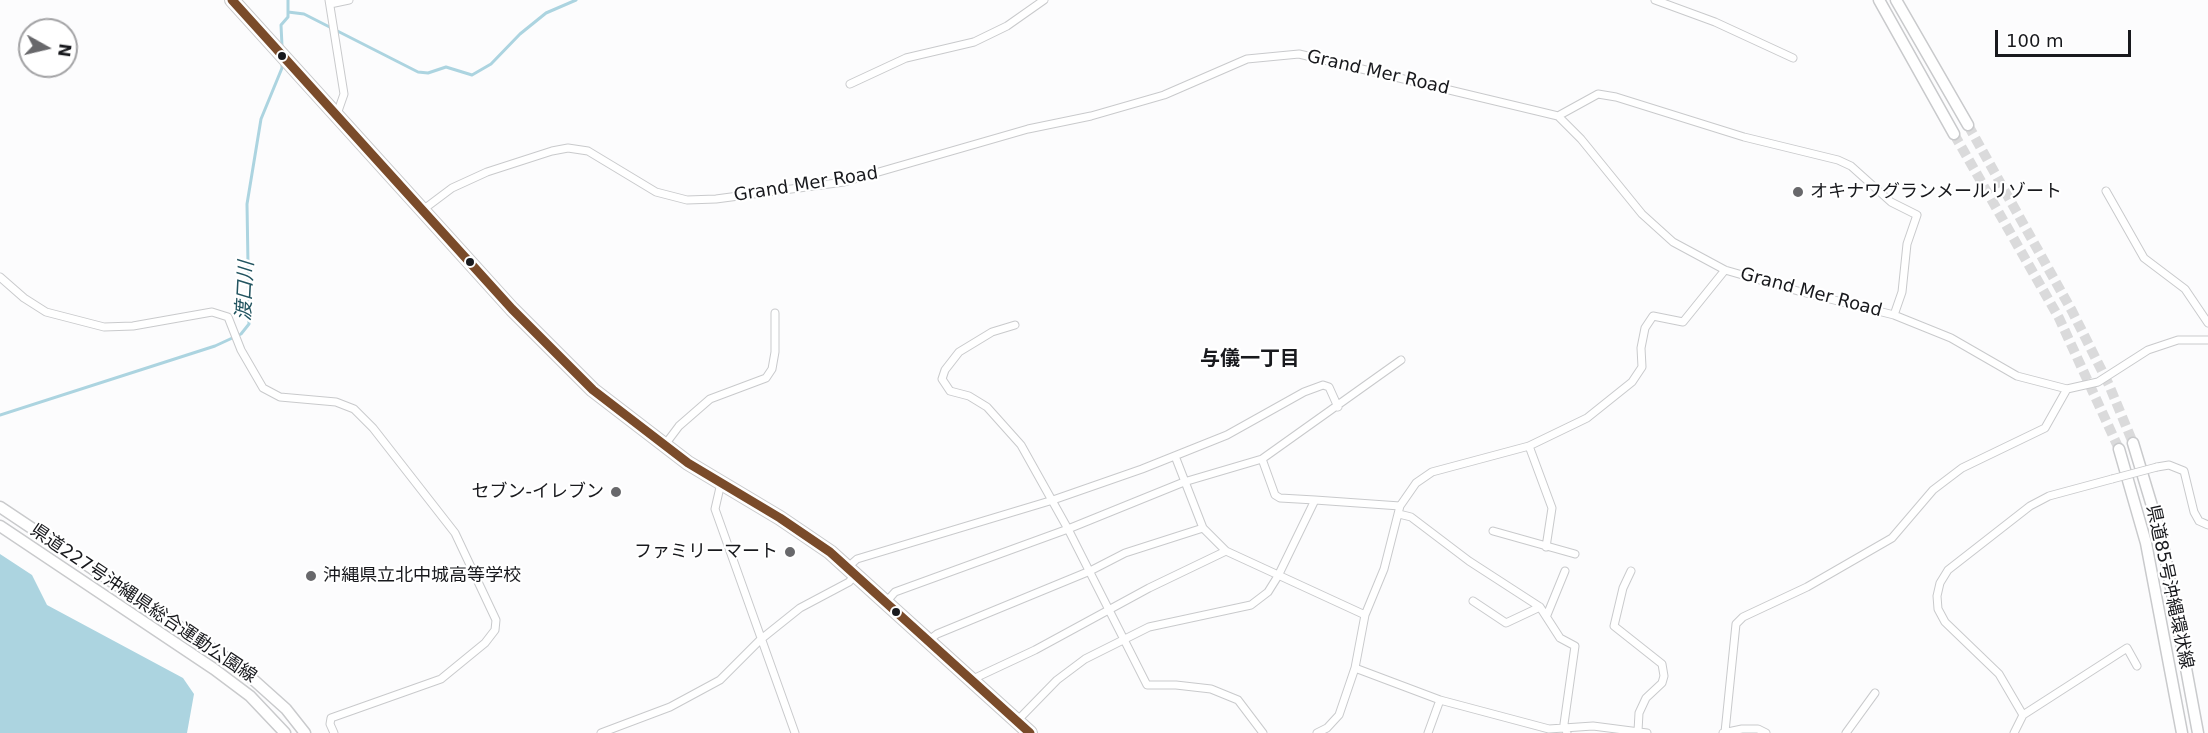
<!DOCTYPE html>
<meta charset="utf-8">
<style>
body{margin:0}
#map{position:relative;width:2208px;height:733px;overflow:hidden;background:#fcfcfd;font-family:"DejaVu Sans",sans-serif}
canvas{display:block}
.north{position:absolute;left:18px;top:18px;width:60px;height:60px;box-sizing:border-box;background:#fff;border:2px solid #a3a3a5;border-radius:50%;rotate:98deg;font-size:16px;font-weight:700;line-height:24px;text-align:center;color:#18191d}
.north::after{content:'';display:block;margin:auto;width:21px;height:27px;background:#68686b;clip-path:polygon(50% 0,100% 100%,50% 72%,0 100%)}
.scale{position:absolute;left:1995px;top:30px;width:136px;height:27px;box-sizing:border-box;border:3px solid #18191d;border-top:0;padding-left:8px;font-size:18px;line-height:21px;white-space:nowrap;color:#18191d;-webkit-text-stroke:4px #fff;paint-order:stroke}
</style>
<div id="map">
<canvas width="2208" height="733"></canvas>
<div class="north">N</div>
<div class="scale">100 m</div>
</div>
<script>
const ctx = document.querySelector('canvas').getContext('2d');
ctx.lineJoin = 'round';
function fillPath(path, color) { ctx.fillStyle = color; ctx.fill(path, 'evenodd'); }
const poly = rows => new Path2D(rows.map(r => 'M' + r).join(''));
function trace(path, color, width, dash) { ctx.strokeStyle = color; ctx.lineWidth = width; ctx.lineCap = dash ? 'butt' : 'round'; ctx.setLineDash(dash || []); ctx.stroke(path); }
function label(font, color, halo, rows, align = 'center') {
  ctx.font = font + ' "DejaVu Sans","Noto Sans JP",sans-serif'; ctx.lineWidth = 4.5; ctx.setLineDash([]); ctx.textBaseline = 'middle'; ctx.strokeStyle = halo; ctx.fillStyle = color; for (const [text, x, y, turn = 0] of rows) {
    ctx.save(); ctx.translate(x, y); ctx.rotate((+turn || 0) * Math.PI / 180); ctx.textAlign = isNaN(turn) ? turn : align; if (halo) ctx.strokeText(text, 0, 0); ctx.fillText(text, 0, 0); ctx.restore();
  }
}
fillPath(poly([
 [0,554,32,575,47,605,183,678,194,694,187,733,0,733]
]), '#acd4e0');
trace(poly([
 [288,12,304,14,418,72,428,73,446,67,472,75,491,64,520,34,546,13,576,0],
 [282,46,281,25,288,17,288,0],
 [0,415,215,346,241,334,249,324,247,204,261,119,282,68,282,62]
]), '#acd4e0', 3);
trace(poly([
 [1968,125,2072,311,2109,385,2133,443],
 [1954,134,2059,318,2119,449]
]), '#dadadb', 10, [10, 5]);
const street = poly([
 [329,0,344,94,337,114],
 [1655,0,1715,22,1793,58],
 [330,4,349,0],
 [850,84,906,58,974,42,1007,26,1044,0],
 [1558,116,1598,94,1616,97,1744,137,1838,160,1851,166,1891,202,1917,215,1907,244,1902,292,1894,315],
 [2106,191,2144,258,2185,289,2208,323],
 [424,209,452,188,487,172,552,151,568,148,588,151,656,192,687,200,716,199,844,182,1028,129,1091,116,1164,95,1247,59,1299,54,1558,116,1581,139,1642,214,1673,242,1725,270,1798,291,1894,315,1951,338,2017,376,2067,389,2098,382,2148,350,2178,340,2208,340],
 [0,277,24,298,46,312,104,327,133,326,212,312,228,317,241,350,263,388,280,397,336,402,354,409,373,428,455,533,496,620,495,630,485,643,441,679,331,718,330,724,334,733],
 [1015,325,992,332,959,352,945,370,942,379,950,391,969,396,987,407,1021,445,1068,529,1147,685,1176,685,1211,689,1238,700,1263,733],
 [664,446,679,426,710,399,766,378,772,369,775,352,775,313],
 [1529,446,1552,508,1546,547],
 [1175,456,1203,528,1226,551,1365,615],
 [1262,459,1275,495,1280,498,1315,500],
 [2157,467,2169,465,2184,471,2194,512,2199,521,2208,525],
 [721,483,715,509,795,733],
 [1399,514,1411,517,1469,561,1540,607,1560,638,1575,646,1564,724,1567,733],
 [1493,531,1575,554],
 [848,567,857,559,1053,500,1142,469,1227,435,1304,392,1323,385,1329,387,1338,407],
 [1631,571,1623,588,1614,626,1662,664,1664,676,1662,683,1646,698,1639,713,1638,731],
 [887,601,895,592,1068,529,1184,482,1262,459,1401,360],
 [1473,601,1506,623,1540,607],
 [1547,615,1565,571],
 [929,640,937,634,1090,571,1125,553,1203,528],
 [1355,668,1440,700,1549,729,1593,726,1647,733],
 [973,679,1035,650,1149,588,1226,551],
 [2023,715,1999,674,1945,622,1938,609,1937,596,1940,583,1948,570,2030,506,2049,496,2112,479],
 [1017,721,1057,680,1085,659,1149,627,1251,605,1268,592,1278,576,1315,500,1400,506],
 [1725,732,1736,624,1743,617,1807,587,1892,538,1933,490,1962,468,2045,428,2067,389],
 [601,733,670,707,720,680,760,640,800,608,849,582,856,574],
 [1317,733,1327,728,1339,715,1355,668,1365,615,1384,569,1400,506,1416,483,1432,472,1529,446,1587,418,1632,382,1642,367,1641,348,1645,328,1653,316,1683,322,1725,270],
 [1428,733,1440,700],
 [1723,733,1742,729,1758,729,1766,733],
 [1846,733,1875,693],
 [2014,733,2023,715,2127,648,2137,666]
]);
const secondary = poly([
 [0,507,238,666,286,709,305,733],
 [0,526,214,669,250,696,285,733]
]);
const primary = poly([
 [1879,0,1954,134],
 [1896,0,1968,125],
 [2133,443,2162,539,2198,733],
 [2119,449,2146,543,2182,733]
]);
const highway = poly([
 [232,0,512,309,593,390,688,463,780,518,830,552,1030,733]
]);
trace(street, '#c9cacc', 9);
trace(secondary, '#c9cacc', 13);
trace(primary, '#c9cacc', 13);
trace(highway, '#c9cacc', 16);
trace(street, '#fff', 7);
trace(secondary, '#fff', 10);
trace(primary, '#fff', 10);
trace(highway, '#fff', 14);
const streetBridge = poly([
 [2112,479,2157,467]
]);
trace(streetBridge, '#c9cacc', 9, []);
trace(streetBridge, '#fff', 7);
trace(poly([
 [232,0,512,309,593,390,688,463,780,518,830,552,1030,733]
]), '#7a4b2a', 9);
for (const [x, y, r, color] of [
 [282,56,5,"#18191d"],
 [1798,192,6,"#68686b"],
 [470,262,5,"#18191d"],
 [616,492,6,"#68686b"],
 [790,552,6,"#68686b"],
 [311,576,6,"#68686b"],
 [896,612,5,"#18191d"]
]) { const dot = new Path2D(); dot.arc(x, y, r, 0, 2 * Math.PI); ctx.fillStyle = color; ctx.fill(dot); trace(dot, '#fff', 2); }
label('18px', '#18191d', '#fff', [
 ["Grand Mer Road",1378,73,13],
 ["Grand Mer Road",806,185,-9],
 ["Grand Mer Road",1811,293,15],
 ["県道85号沖縄環状線",2169,587,78],
 ["県道227号沖縄県総合運動公園線",143,604,34]
]);
label('18px', '#18191d', '#fff', [
 ["オキナワグランメールリゾート",1810,192],
 ["セブン-イレブン",604,492,"right"],
 ["ファミリーマート",778,552,"right"],
 ["沖縄県立北中城高等学校",323,576]
], 'left');
label('italic 20px', '#225460', '#fff', [
 ["渡口川",246,291,-87]
]);
label('bold 20px', '#18191d', '#fff', [
 ["与儀一丁目",1250,360]
]);
</script>
